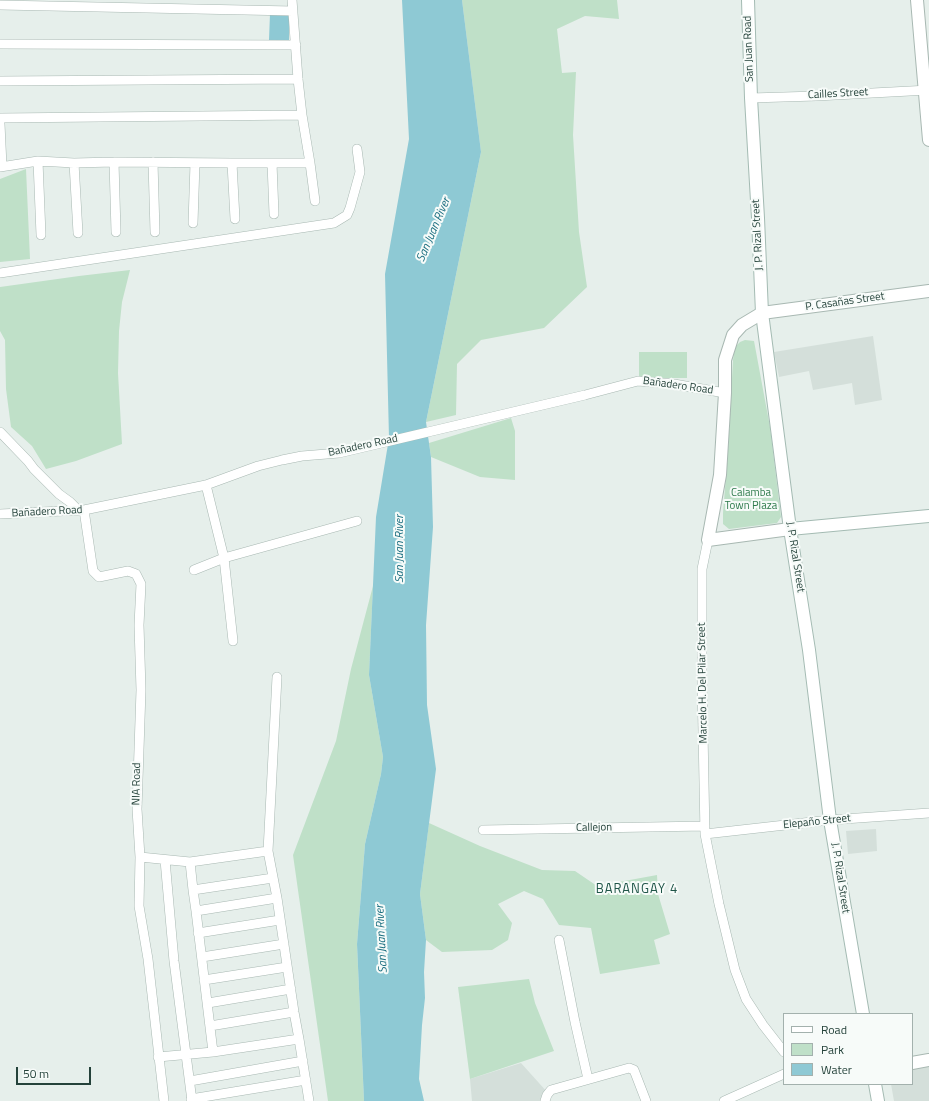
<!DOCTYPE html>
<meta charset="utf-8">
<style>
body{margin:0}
#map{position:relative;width:929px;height:1101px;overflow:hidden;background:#e6efeb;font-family:"Titillium Web",sans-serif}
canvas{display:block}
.legend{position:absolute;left:783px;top:1013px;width:130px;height:72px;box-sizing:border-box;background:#f7fbf9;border:1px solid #a3b1ad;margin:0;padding:5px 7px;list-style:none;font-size:12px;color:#24423a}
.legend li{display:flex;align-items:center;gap:8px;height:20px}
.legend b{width:20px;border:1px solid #a3b1ad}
.scale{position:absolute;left:16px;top:1067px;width:75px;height:18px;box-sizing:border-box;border:2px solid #24423a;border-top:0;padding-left:5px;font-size:12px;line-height:14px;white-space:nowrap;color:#24423a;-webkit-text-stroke:3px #f7fbf9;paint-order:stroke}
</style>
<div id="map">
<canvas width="929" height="1101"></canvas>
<ul class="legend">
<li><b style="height:5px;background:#fff"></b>Road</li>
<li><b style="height:11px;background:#bfe0c8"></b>Park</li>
<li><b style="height:11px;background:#8ec9d4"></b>Water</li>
</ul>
<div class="scale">50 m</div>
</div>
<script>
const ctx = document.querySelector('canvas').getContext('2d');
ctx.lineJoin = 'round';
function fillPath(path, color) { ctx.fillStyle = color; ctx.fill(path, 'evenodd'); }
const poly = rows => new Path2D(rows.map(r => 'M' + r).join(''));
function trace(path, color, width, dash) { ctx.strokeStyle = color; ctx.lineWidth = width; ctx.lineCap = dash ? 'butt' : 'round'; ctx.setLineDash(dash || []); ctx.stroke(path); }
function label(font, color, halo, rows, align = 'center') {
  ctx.font = font + ' "Titillium Web",sans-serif'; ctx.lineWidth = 4; ctx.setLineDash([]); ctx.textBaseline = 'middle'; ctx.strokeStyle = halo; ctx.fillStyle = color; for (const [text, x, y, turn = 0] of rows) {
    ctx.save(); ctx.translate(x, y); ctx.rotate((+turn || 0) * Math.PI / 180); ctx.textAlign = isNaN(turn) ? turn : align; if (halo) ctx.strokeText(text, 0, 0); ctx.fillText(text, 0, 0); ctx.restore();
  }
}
fillPath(poly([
 [873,336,882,400,855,405,852,383,813,390,809,371,779,377,774,352],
 [876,829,877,851,848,854,846,831],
 [521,1063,548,1093,541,1101,472,1101,470,1079],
 [929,1066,929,1101,894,1101,891,1084,912,1084,912,1069]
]), '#d4dfda');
fillPath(poly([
 [462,0,617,0,619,19,585,16,557,29,562,73,576,72,573,135,579,232,587,287,544,328,481,340,457,364,456,415,426,422,481,152],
 [26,169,30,259,0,262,0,179],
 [130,270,122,302,119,331,118,373,122,444,76,461,46,469,32,446,11,427,6,389,5,340,0,331,0,287,79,276],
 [745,340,754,341,770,427,781,517,777,523,729,529,723,524,723,513,728,451,733,360,735,347,740,342],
 [639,352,687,352,687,378,639,378],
 [511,418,515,431,515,480,480,477,431,457,429,443],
 [373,586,369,675,383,757,381,774,365,844,357,944,364,1101,328,1101,293,855,336,741,351,669],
 [429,823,480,846,542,870,575,871,597,886,657,875,658,894,670,934,654,940,660,964,600,974,591,928,559,925,543,899,524,891,498,904,512,923,508,940,492,950,442,952,426,940,420,894],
 [529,979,535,1003,554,1051,470,1079,458,987]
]), '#bfe0c8');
fillPath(poly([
 [402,0,462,0,481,152,426,422,431,457,433,527,426,625,427,705,436,769,420,894,426,940,424,972,425,998,422,1025,419,1079,424,1101,364,1101,357,944,365,844,381,774,383,757,369,675,376,517,389,438,385,274,409,139],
 [289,12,289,40,269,40,270,14]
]), '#8ec9d4');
const minor = poly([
 [0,5,293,11],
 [0,44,296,45],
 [0,81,298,79],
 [751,98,816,96,929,90],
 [0,118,302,115],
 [0,124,2,166],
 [38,161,41,235],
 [114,162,116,232],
 [153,162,155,232],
 [74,163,78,233],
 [232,163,235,219],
 [272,163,274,214],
 [310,163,315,201],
 [0,167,38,161,74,163,114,162,232,163,310,163,302,115,298,79,292,0],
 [193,223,195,163],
 [0,273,334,223,347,215,350,208,360,172,357,149],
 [0,432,28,461,34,469,59,494,70,502,79,511],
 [206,485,224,558,233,641],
 [84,510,93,571,99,577,128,571,136,574,141,584,139,625,141,690,137,809,140,857,139,906,148,959,164,1101],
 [0,514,84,510,206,485,258,466,282,460,302,456,339,453,585,395,638,381,674,384,725,393],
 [708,540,702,569,702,680,705,834,719,904,735,970,746,999,763,1025,784,1052],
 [194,570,224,558,357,521],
 [277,677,268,851,277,898,294,1012,299,1039,309,1101],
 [483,830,705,826],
 [705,834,830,820,929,813],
 [140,857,190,862,268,851],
 [165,860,174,961,192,1101],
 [190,862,193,890,196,911,213,1052],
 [193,890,273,878],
 [196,911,277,898],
 [198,933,280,920],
 [559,940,575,1022,588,1079],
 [202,957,284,944],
 [204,980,287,967],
 [208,1003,291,989],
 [210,1026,294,1012],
 [158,1057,213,1052,299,1039],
 [190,1081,303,1061],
 [191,1099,306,1080],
 [545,1101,547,1095,551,1090,629,1068,634,1070,646,1101],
 [724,1101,784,1074]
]);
const tertiary = poly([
 [917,0,929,140],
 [790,529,708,540,720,475,725,393,725,360,733,335,742,325,762,313,929,291],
 [912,1063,929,1060]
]);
const secondary = poly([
 [748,0,751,98,758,218,762,313,790,529,809,650,830,820,863,1014],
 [790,529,929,516],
 [875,1084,878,1101]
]);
trace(minor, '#a8b8b2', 10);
trace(tertiary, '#a8b8b2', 14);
trace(secondary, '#a4bbb3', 14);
trace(minor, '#fff', 9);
trace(tertiary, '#fff', 12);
trace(secondary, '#fff', 12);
label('11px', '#24423a', '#f7fbf9', [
 ["San Juan Road",749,49,-92],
 ["Cailles Street",838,94,-3],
 ["J. P. Rizal Street",758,235,-93],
 ["P. Casañas Street",845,302,-8],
 ["Bañadero Road",678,386,8],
 ["Bañadero Road",363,446,-12],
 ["Bañadero Road",47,512,-3],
 ["J. P. Rizal Street",795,557,81],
 ["Marcelo H. Del Pilar Street",703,683,-91],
 ["NIA Road",137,784,-89],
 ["Elepaño Street",817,822,-6],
 ["Callejon",594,828,-1],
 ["J. P. Rizal Street",840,878,81]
]);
label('11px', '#2d7a4b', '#f7fbf9', [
 ["Calamba",751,493],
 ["Town Plaza",751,506]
]);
label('italic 12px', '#1c6f80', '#f7fbf9', [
 ["San Juan River",434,230,-67],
 ["San Juan River",400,549,-90],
 ["San Juan River",382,939,-93]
]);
ctx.letterSpacing = '1px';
label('13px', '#1f5548', '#f7fbf9', [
 ["BARANGAY 4",637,890]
]);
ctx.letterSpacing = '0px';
</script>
